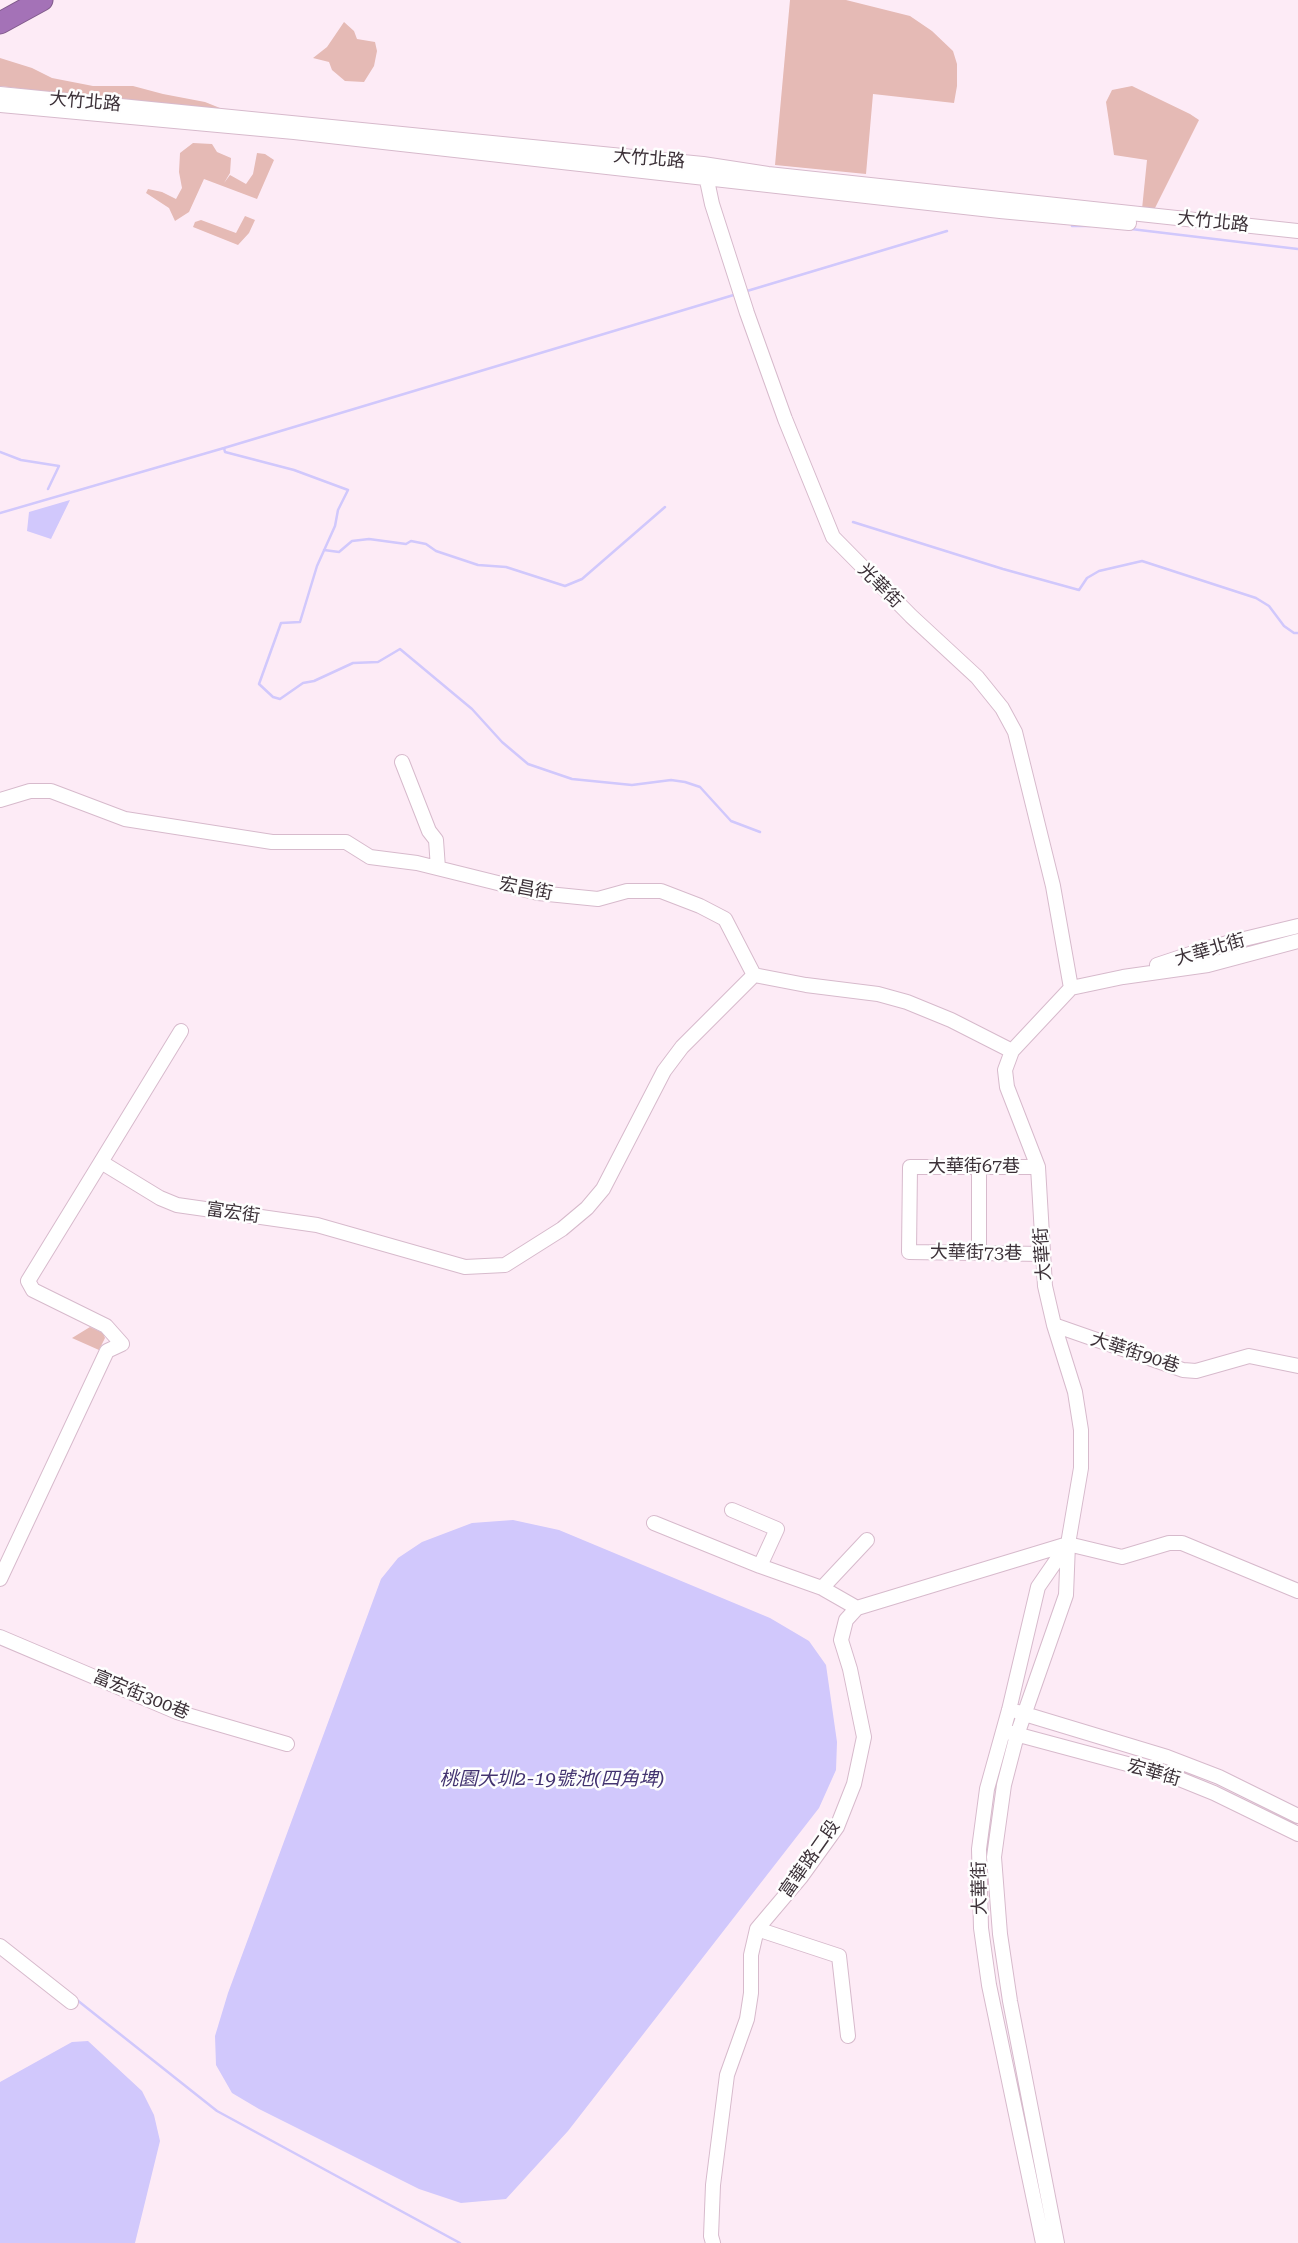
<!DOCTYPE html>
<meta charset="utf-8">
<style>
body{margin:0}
canvas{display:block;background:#fdebf6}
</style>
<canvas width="1298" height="2243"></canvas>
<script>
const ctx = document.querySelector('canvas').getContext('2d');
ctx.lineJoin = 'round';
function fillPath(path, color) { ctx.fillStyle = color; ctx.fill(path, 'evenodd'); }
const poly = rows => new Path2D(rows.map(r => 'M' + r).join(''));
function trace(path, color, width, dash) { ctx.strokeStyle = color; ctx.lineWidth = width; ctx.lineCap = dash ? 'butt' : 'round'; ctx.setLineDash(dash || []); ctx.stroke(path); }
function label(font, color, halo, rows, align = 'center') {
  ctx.font = font + ' "Roboto Serif","Noto Sans TC",serif'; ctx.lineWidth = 5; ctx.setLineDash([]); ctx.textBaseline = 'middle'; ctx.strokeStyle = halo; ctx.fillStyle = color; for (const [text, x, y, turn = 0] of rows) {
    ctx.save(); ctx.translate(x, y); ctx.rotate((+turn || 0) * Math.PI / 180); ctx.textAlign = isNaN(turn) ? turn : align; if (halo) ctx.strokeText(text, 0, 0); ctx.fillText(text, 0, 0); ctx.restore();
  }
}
fillPath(poly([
 [790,0,846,0,910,16,932,31,953,51,957,64,957,86,954,103,873,94,866,174,775,165],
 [344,22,354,31,357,39,375,42,377,51,374,66,364,82,345,81,332,70,329,62,313,58,327,47],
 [0,58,32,68,52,78,93,86,133,86,163,94,205,102,220,108,215,112,0,86],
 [1132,86,1190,114,1199,120,1154,210,1142,209,1147,160,1114,155,1106,102,1112,90],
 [193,143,212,144,217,152,231,158,230,173,224,183,230,175,246,184,253,174,257,153,265,154,274,160,257,199,204,179,189,212,175,221,169,208,146,193,148,189,162,192,176,199,182,188,179,172,180,153],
 [245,216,255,220,249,233,238,245,193,227,195,222,201,220,236,233],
 [90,1327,103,1333,105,1338,99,1350,72,1338]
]), '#e5bab5');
fillPath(poly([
 [70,500,51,539,27,531,29,512],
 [513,1520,559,1530,770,1618,809,1641,826,1665,837,1742,836,1770,819,1808,568,2131,506,2199,461,2203,419,2189,259,2109,232,2093,216,2065,215,2036,228,1993,381,1579,398,1558,422,1542,472,1523],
 [88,2041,142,2091,154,2115,160,2141,135,2243,0,2243,0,2082,72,2042]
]), '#d1c8fc');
trace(poly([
 [1072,226,1090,226],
 [1131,229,1298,249],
 [747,291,947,231],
 [737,294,224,448,225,452,294,470,348,490,338,510,335,526,317,566,300,622,281,623,259,684,273,697,280,699,303,683,314,681,353,663,378,662,400,649,472,709,502,742,528,764,572,779,632,785,671,780,685,782,700,787,731,821,760,832],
 [0,452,21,460,59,466,48,489],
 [0,513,224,448],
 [853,522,1003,569,1079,590,1087,578,1099,571,1142,561,1256,598,1269,606,1284,626,1294,633,1298,633],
 [324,550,339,552,352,541,369,539,406,544,411,541,426,544,436,551,478,565,506,567,565,586,582,579,665,507],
 [77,2000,217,2111,460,2243]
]), '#d1c8fc', 2.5);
const minor = poly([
 [0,94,703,164,768,174,1298,231],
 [0,105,294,132,1000,211,1129,223],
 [705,171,712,204,747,313,785,419,833,537,911,616,977,677,1002,708,1015,732,1053,886,1071,988],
 [402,762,429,831,436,840,438,868],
 [0,800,30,791,51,791,125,819,272,842,346,842,370,857,417,863,538,893,598,899,627,891,661,891,700,906,725,919,754,975,806,985,878,994,907,1002,951,1020,1012,1051],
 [1157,965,1211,947,1298,926],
 [1071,988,1123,977,1208,965,1298,941],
 [101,1162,181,1031],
 [1038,1167,910,1167,909,1252,1043,1254],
 [979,1253,979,1167],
 [1054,1325,1183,1370,1196,1371,1249,1356,1298,1366],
 [732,1510,777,1529,760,1566],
 [654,1523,760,1566,822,1588,857,1608],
 [1068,1544,1122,1557,1169,1543,1182,1543,1298,1591],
 [0,1579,107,1351,122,1344,106,1326,33,1290,28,1281,101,1162,160,1198,177,1205,317,1225,465,1267,505,1265,562,1229,587,1208,603,1189,664,1071,682,1047,754,975],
 [822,1588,867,1540],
 [0,1637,177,1712,287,1744],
 [1018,1712,1167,1757,1219,1777,1298,1816],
 [1008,1732,1172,1776,1214,1793,1298,1834],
 [757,1929,839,1956,848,2036],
 [0,1946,71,2002],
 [713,2243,711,2236,713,2185,727,2075,747,2019,751,1993,751,1955,757,1929,801,1877,837,1827,854,1784,864,1737,850,1669,841,1640,846,1620,857,1608,1068,1544],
 [1043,2243,989,1985,981,1928,979,1849,987,1789,1009,1710,1038,1587,1067,1545],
 [1057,2243,1010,2001,1000,1934,994,1857,1004,1785,1017,1735,1066,1595,1068,1544,1081,1468,1081,1430,1075,1392,1054,1325,1045,1286,1038,1167,1007,1087,1005,1070,1012,1051,1071,988]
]);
const highway = poly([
 [0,23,42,0]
]);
trace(minor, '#d7bacc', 16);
trace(highway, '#805b8b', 23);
trace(minor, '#fff', 14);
trace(highway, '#a472b7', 21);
label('18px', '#3c3138', '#fefefe', [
 ["大竹北路",85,102,5],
 ["大竹北路",649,159,5],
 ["大竹北路",1213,222,6],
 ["光華街",880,586,45],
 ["宏昌街",526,889,11],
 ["大華北街",1210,950,-16],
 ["大華街67巷",974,1167],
 ["富宏街",233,1213,8],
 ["大華街73巷",976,1253,1],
 ["大華街",1043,1254,-94],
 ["大華街90巷",1135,1353,18],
 ["富宏街300巷",141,1695,22],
 ["宏華街",1154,1773,16],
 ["富華路二段",810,1859,-55],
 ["大華街",980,1888,-91]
]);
label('italic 19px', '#433370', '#fefefe', [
 ["桃園大圳2-19號池(四角埤)",552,1779]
]);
</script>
